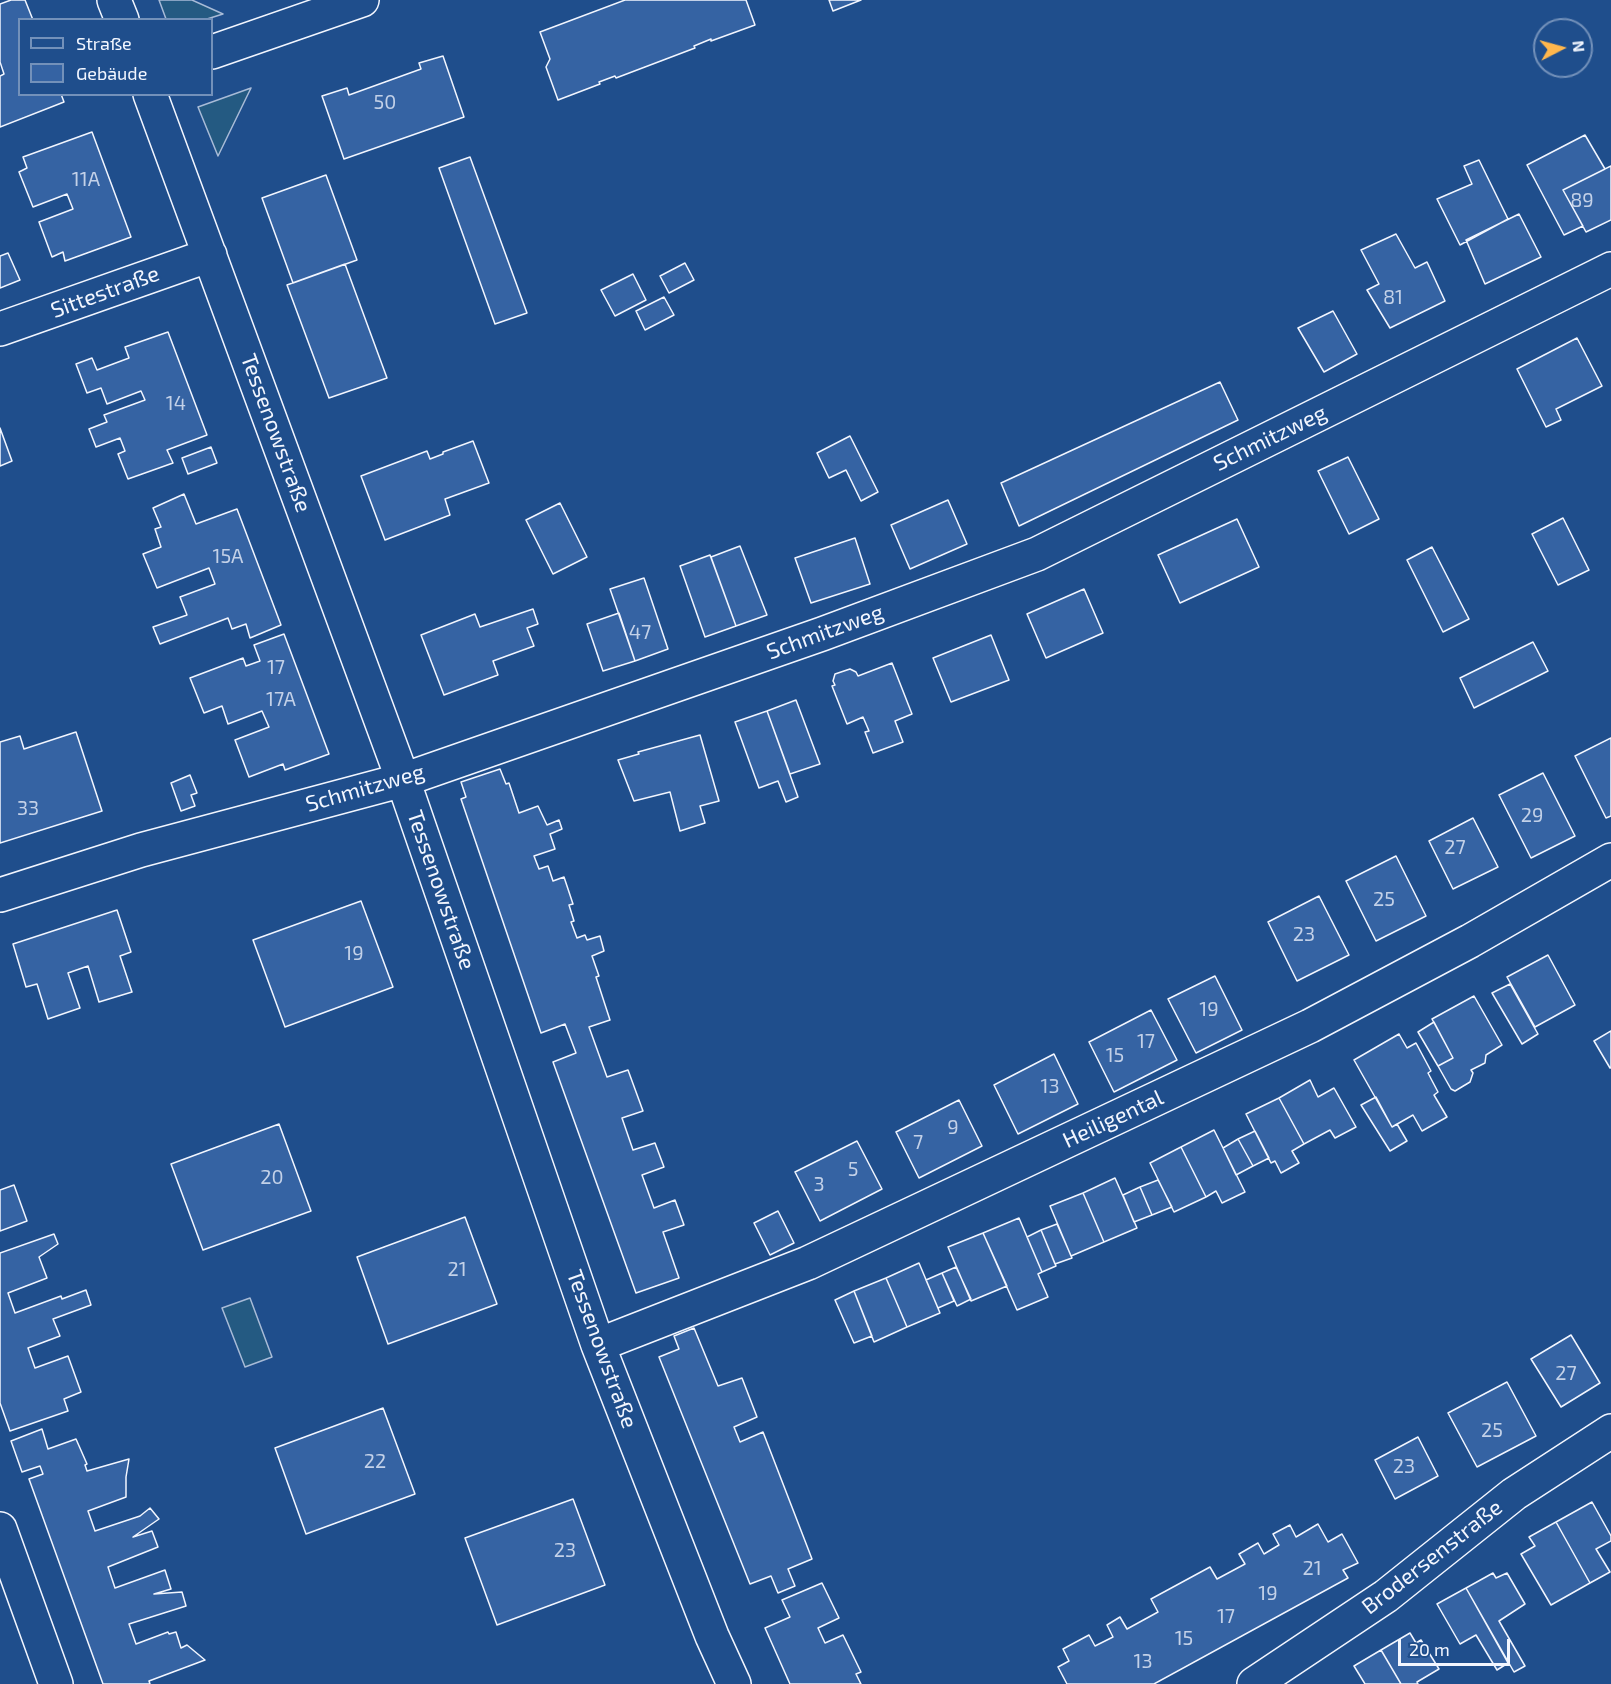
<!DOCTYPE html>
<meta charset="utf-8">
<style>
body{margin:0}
#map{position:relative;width:1611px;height:1684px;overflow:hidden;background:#1f4e8c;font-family:"Exo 2",sans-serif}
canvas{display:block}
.legend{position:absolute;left:18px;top:18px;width:195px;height:78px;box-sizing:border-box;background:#1f4e8c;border:2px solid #7391ba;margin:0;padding:8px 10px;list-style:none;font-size:18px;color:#f2f6ff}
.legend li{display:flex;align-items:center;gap:12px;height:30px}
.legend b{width:30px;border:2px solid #7391ba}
.north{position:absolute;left:1533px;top:18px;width:60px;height:60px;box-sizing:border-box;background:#1f4e8c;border:2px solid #7391ba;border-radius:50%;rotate:84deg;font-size:16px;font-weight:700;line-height:24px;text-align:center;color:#f2f6ff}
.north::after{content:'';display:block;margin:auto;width:21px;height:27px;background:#ffb74d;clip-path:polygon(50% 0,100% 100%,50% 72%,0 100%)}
.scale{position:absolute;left:1398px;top:1639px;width:112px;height:27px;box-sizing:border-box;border:3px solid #f2f6ff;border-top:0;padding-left:8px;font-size:18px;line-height:21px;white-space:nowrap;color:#f2f6ff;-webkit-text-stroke:4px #1f4e8c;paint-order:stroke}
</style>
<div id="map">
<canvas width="1611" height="1684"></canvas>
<ul class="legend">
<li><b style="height:8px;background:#1f4e8c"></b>Straße</li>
<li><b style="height:16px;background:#3563a3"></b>Gebäude</li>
</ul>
<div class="north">N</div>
<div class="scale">20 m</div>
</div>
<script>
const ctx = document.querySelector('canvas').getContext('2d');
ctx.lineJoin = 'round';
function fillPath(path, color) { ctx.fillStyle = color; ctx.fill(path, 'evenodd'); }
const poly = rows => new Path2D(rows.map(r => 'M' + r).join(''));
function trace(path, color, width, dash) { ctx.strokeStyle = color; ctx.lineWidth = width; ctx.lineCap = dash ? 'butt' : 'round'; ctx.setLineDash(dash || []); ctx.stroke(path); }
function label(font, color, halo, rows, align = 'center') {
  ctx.font = font + ' "Exo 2",sans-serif'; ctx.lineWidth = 4.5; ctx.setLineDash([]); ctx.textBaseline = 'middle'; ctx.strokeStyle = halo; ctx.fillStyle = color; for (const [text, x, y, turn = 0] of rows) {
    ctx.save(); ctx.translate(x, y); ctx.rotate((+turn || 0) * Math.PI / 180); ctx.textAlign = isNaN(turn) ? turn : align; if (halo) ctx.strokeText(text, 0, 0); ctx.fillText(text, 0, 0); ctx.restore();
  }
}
const green = poly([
 [159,0,192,0,223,14,207,19,166,19,159,0],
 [251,88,218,156,198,107,251,88],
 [250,1298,272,1357,245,1367,222,1308,250,1298]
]);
fillPath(green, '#245a82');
trace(green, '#a8bbd7', 1.5);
const building = poly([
 [11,0,25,0,33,20,20,20,20,94,61,94,64,102,0,127,0,76,4,74,0,62,0,4,11,0],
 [625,0,746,0,755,25,711,41,711,39,694,46,695,48,616,78,615,76,599,82,600,84,558,100,546,67,550,59,540,32,625,0],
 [829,0,861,0,833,11,829,0],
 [443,56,464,117,344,159,322,96,347,88,349,95,421,69,419,63,443,56],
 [92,132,131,237,65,261,63,252,52,257,39,222,73,209,67,194,33,207,19,172,27,168,23,157,92,132],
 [1585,135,1605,169,1563,190,1583,226,1564,235,1527,165,1585,135],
 [470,157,527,313,495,324,439,168,470,157],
 [1479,160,1508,219,1460,245,1437,199,1472,184,1464,166,1479,160],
 [1611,166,1611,220,1586,232,1563,190,1611,166],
 [326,175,357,260,293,283,262,198,326,175],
 [1519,214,1541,257,1485,284,1466,240,1519,214],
 [1396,234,1415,268,1427,262,1445,301,1390,328,1367,290,1379,284,1361,250,1396,234],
 [8,253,20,280,0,288,0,256,8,253],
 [685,263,694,280,669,293,660,276,685,263],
 [345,264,387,378,329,398,287,285,345,264],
 [633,274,646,300,615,316,601,290,633,274],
 [664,297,674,315,645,330,636,311,664,297],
 [1333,311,1357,354,1324,372,1298,328,1333,311],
 [168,332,207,435,167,450,173,463,128,479,118,454,125,451,120,438,96,447,89,429,107,422,104,415,145,400,141,391,107,404,101,388,87,393,76,364,92,358,97,370,129,358,125,347,168,332],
 [1577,338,1602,386,1556,409,1561,420,1546,427,1517,369,1577,338],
 [1220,382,1238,420,1019,526,1001,483,1220,382],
 [0,428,12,461,0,466,0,428],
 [850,436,878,492,861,501,846,470,829,478,817,453,850,436],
 [473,441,489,483,445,499,450,515,385,540,361,476,427,451,430,459,443,454,443,452,473,441],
 [211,447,217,463,188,474,182,458,211,447],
 [1348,457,1379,519,1349,534,1318,471,1348,457],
 [184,494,196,524,237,509,281,625,250,638,246,624,232,629,228,618,160,644,153,627,187,615,180,597,215,584,209,568,157,588,143,554,161,547,155,529,161,527,153,508,184,494],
 [948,500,967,544,910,569,891,525,948,500],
 [560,503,587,557,553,574,526,520,560,503],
 [1563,518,1589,570,1558,585,1532,534,1563,518],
 [1237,519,1259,567,1180,603,1158,555,1237,519],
 [855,538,870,584,811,603,795,558,855,538],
 [740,546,767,615,736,626,711,557,740,546],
 [1432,547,1469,619,1443,632,1407,560,1432,547],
 [710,555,736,626,705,637,680,566,710,555],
 [644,578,668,649,635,661,610,589,644,578],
 [1084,589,1103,633,1046,658,1027,614,1084,589],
 [533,609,538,624,527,628,534,646,493,661,498,675,444,695,421,635,475,614,480,627,533,609],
 [619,613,635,661,603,671,587,624,619,613],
 [284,634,329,754,285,770,283,764,249,777,235,740,269,727,262,711,228,724,222,706,204,713,190,678,243,658,246,666,260,661,254,645,284,634],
 [991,635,1009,680,951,702,933,658,991,635],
 [1533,642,1548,671,1474,708,1460,678,1533,642],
 [892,663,912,714,895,721,903,742,873,753,865,732,869,731,863,717,847,724,832,686,835,685,833,681,835,674,850,669,856,672,858,676,892,663],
 [796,700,820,764,790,774,767,711,796,700],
 [767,711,798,797,786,802,778,781,759,788,735,722,767,711],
 [76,732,102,811,0,843,0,742,20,736,24,749,76,732],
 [700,735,719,801,700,806,705,823,680,831,670,792,634,801,618,760,639,754,638,752,700,735],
 [1611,738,1611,816,1606,818,1575,756,1611,738],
 [500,769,506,784,509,783,519,813,538,806,547,825,559,820,562,829,550,834,555,849,534,856,539,869,548,866,553,881,564,877,573,904,569,905,574,921,571,922,577,938,585,935,587,940,600,936,604,951,592,956,599,976,596,977,610,1020,589,1027,607,1077,628,1070,643,1111,622,1118,633,1150,655,1143,664,1167,642,1175,654,1208,675,1200,684,1225,663,1232,679,1278,636,1293,553,1062,576,1053,565,1024,541,1033,461,799,466,797,461,782,500,769],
 [1543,773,1575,836,1531,858,1499,795,1543,773],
 [190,775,197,793,191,795,195,806,181,811,171,783,190,775],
 [1473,818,1498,867,1453,889,1429,841,1473,818],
 [1396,856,1426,916,1376,941,1346,881,1396,856],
 [1319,896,1349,955,1297,981,1268,922,1319,896],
 [361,901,393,987,285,1027,253,940,361,901],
 [117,910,131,952,120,956,132,992,99,1002,88,966,68,973,80,1008,48,1019,37,984,26,987,13,944,117,910],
 [1548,955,1575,1005,1535,1027,1507,977,1548,955],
 [1215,976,1242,1030,1196,1053,1168,999,1215,976],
 [1510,984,1538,1034,1522,1044,1492,993,1510,984],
 [1474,996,1502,1045,1486,1055,1485,1063,1471,1070,1473,1073,1470,1082,1455,1091,1451,1089,1438,1066,1453,1058,1432,1019,1474,996],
 [1151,1010,1177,1060,1114,1092,1089,1042,1151,1010],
 [1434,1022,1453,1058,1438,1066,1418,1032,1434,1022],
 [1611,1031,1611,1068,1610,1068,1594,1041,1611,1031],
 [1399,1034,1407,1048,1416,1043,1431,1071,1428,1073,1438,1092,1434,1095,1447,1117,1422,1131,1413,1115,1392,1127,1354,1060,1399,1034],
 [1054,1054,1078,1104,1018,1134,994,1085,1054,1054],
 [1310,1080,1318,1097,1334,1088,1356,1127,1335,1138,1330,1130,1304,1144,1279,1098,1310,1080],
 [1376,1097,1392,1127,1397,1124,1407,1141,1390,1151,1361,1105,1376,1097],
 [1279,1098,1304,1144,1292,1151,1299,1163,1281,1173,1275,1161,1271,1163,1246,1114,1279,1098],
 [959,1100,982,1146,919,1178,896,1132,959,1100],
 [279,1124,311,1211,203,1250,171,1164,279,1124],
 [1214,1130,1245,1192,1222,1203,1216,1191,1206,1197,1181,1147,1214,1130],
 [1255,1131,1269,1158,1253,1166,1238,1139,1255,1131],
 [1238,1139,1253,1166,1236,1175,1223,1148,1238,1139],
 [857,1141,882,1189,820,1221,795,1172,857,1141],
 [1181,1147,1206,1197,1174,1212,1150,1163,1181,1147],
 [1115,1178,1137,1228,1104,1242,1083,1193,1115,1178],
 [1158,1180,1172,1207,1152,1215,1140,1187,1158,1180],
 [14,1185,27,1221,0,1231,0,1190,14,1185],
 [1140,1187,1152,1215,1134,1222,1123,1195,1140,1187],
 [1083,1193,1104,1242,1071,1256,1050,1206,1083,1193],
 [778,1211,794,1243,770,1255,754,1223,778,1211],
 [465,1217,497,1304,388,1344,357,1257,465,1217],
 [1019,1218,1042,1272,1038,1274,1048,1297,1017,1310,983,1233,1019,1218],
 [1057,1224,1072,1258,1055,1264,1041,1230,1057,1224],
 [1041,1230,1056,1266,1042,1272,1027,1237,1041,1230],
 [983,1233,1007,1286,971,1301,948,1247,983,1233],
 [54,1234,58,1244,39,1257,47,1278,8,1293,15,1313,61,1296,62,1299,86,1290,91,1305,53,1319,60,1336,28,1348,35,1368,68,1356,81,1392,64,1399,68,1411,10,1431,0,1403,0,1253,54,1234],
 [919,1263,940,1313,907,1327,886,1278,919,1263],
 [956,1267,971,1299,957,1306,942,1273,956,1267],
 [942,1273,954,1301,938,1308,926,1280,942,1273],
 [886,1278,907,1327,874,1342,854,1291,886,1278],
 [854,1291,872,1336,854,1343,835,1300,854,1291],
 [694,1328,718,1386,742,1378,757,1417,734,1427,740,1442,763,1432,812,1559,788,1569,795,1586,778,1593,771,1576,750,1584,659,1357,679,1349,674,1336,694,1328],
 [1571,1335,1600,1383,1561,1407,1531,1359,1571,1335],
 [1507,1382,1536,1436,1477,1467,1448,1413,1507,1382],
 [383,1408,415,1494,306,1534,275,1448,383,1408],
 [42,1429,48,1449,76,1439,87,1464,85,1465,87,1471,129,1459,126,1477,126,1497,88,1511,95,1531,140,1516,150,1508,159,1519,133,1537,152,1531,158,1547,108,1567,115,1588,165,1570,171,1589,154,1594,182,1592,186,1606,129,1624,136,1644,168,1632,169,1634,176,1632,181,1648,187,1645,205,1660,149,1681,150,1684,103,1684,29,1479,43,1474,40,1466,22,1472,11,1441,42,1429],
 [1418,1437,1438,1476,1395,1499,1375,1460,1418,1437],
 [573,1499,605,1585,497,1625,465,1538,573,1499],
 [1592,1502,1611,1536,1611,1541,1596,1549,1610,1572,1590,1583,1556,1522,1592,1502],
 [1556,1522,1590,1583,1551,1605,1521,1554,1535,1546,1529,1537,1556,1522],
 [1318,1524,1328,1542,1342,1534,1358,1563,1343,1570,1348,1578,1154,1684,1067,1684,1058,1667,1069,1661,1063,1649,1089,1635,1095,1646,1113,1637,1107,1625,1120,1617,1127,1629,1158,1612,1151,1599,1210,1567,1217,1579,1245,1564,1239,1554,1258,1543,1264,1554,1279,1545,1273,1534,1290,1525,1296,1537,1318,1524],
 [1493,1573,1496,1578,1507,1573,1525,1604,1499,1621,1525,1666,1514,1672,1466,1588,1493,1573],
 [822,1583,839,1618,818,1628,825,1643,843,1635,861,1672,856,1674,861,1684,790,1684,765,1628,790,1617,782,1600,822,1583],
 [1466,1588,1508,1663,1497,1670,1476,1635,1460,1644,1437,1604,1466,1588],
 [1410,1633,1416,1643,1421,1640,1439,1669,1417,1682,1418,1684,1401,1684,1381,1650,1410,1633],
 [1381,1650,1401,1684,1365,1684,1354,1666,1381,1650]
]);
fillPath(building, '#3563a3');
trace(building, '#f2f6ff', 1.5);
const street = poly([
 [114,0,122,20],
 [212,52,362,0],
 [150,94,403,780,598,1345,712,1636,734,1684],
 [0,329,210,255],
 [0,895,141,850,403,780,822,634,1037,554,1611,269],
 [598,1345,808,1263,1310,1026,1470,941,1611,860],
 [0,1529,56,1684],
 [1254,1684,1386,1596,1514,1494,1611,1431]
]);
trace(street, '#f2f6ff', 36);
trace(street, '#1f4e8c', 33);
label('20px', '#c3d1e8', null, [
 ["50",385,102],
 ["11A",86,179],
 ["89",1582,200],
 ["81",1393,297],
 ["14",176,403],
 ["15A",228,556],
 ["47",640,632],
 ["17",276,667],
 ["17A",281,699],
 ["33",28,808],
 ["29",1532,815],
 ["27",1455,847],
 ["25",1384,899],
 ["23",1304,934],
 ["19",354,953],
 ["19",1209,1009],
 ["17",1146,1041],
 ["15",1115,1055],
 ["13",1050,1086],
 ["9",953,1127],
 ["7",918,1142],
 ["5",853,1169],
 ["20",272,1177],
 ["3",819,1184],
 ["21",457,1269],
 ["27",1566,1373],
 ["25",1492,1430],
 ["22",375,1461],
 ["23",1404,1466],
 ["23",565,1550],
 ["21",1312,1568],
 ["19",1268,1593],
 ["17",1226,1616],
 ["15",1184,1638],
 ["13",1143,1661]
]);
label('22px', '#f2f6ff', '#1f4e8c', [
 ["Sittestraße",105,292,-20],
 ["Tessenowstraße",276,433,70],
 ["Schmitzweg",1270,438,-26],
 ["Schmitzweg",825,632,-20],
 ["Schmitzweg",365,788,-16],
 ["Tessenowstraße",441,890,71],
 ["Heiligental",1113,1119,-25],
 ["Tessenowstraße",602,1349,70],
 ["Brodersenstraße",1432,1557,-38]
]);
</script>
